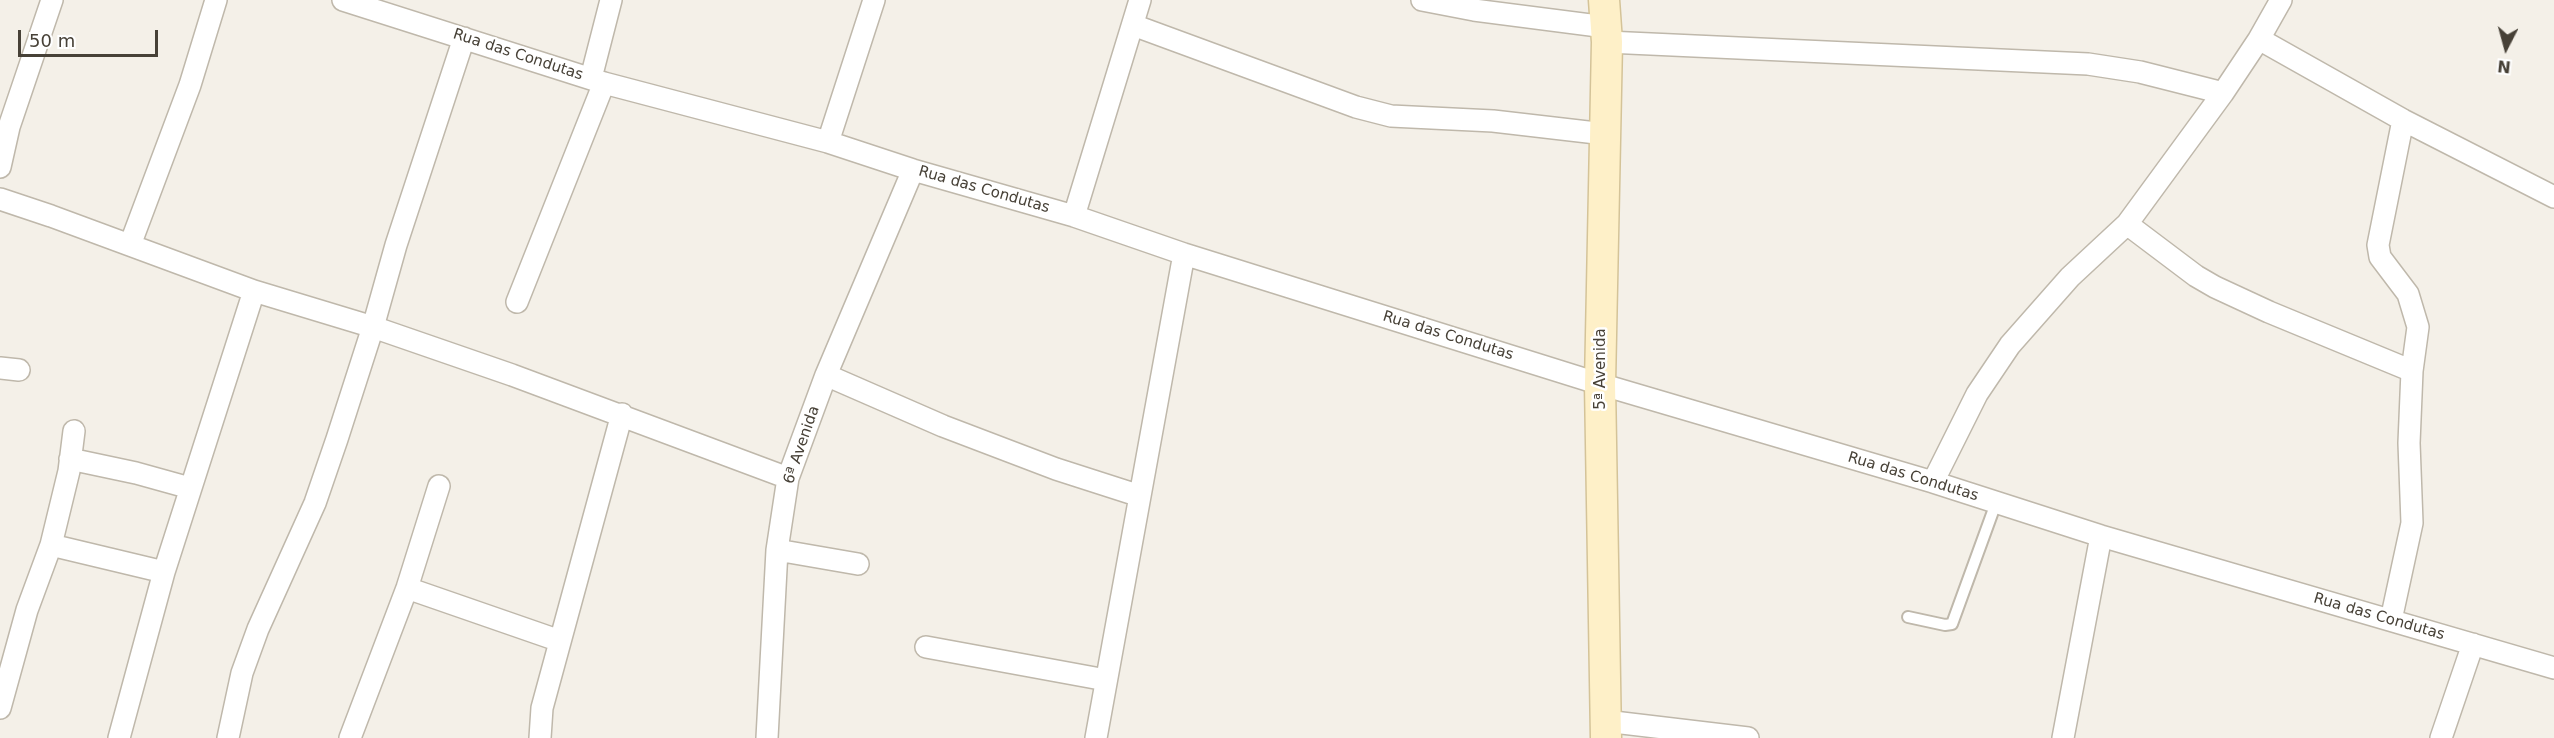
<!DOCTYPE html>
<meta charset="utf-8">
<style>
body{margin:0}
#map{position:relative;width:2554px;height:738px;overflow:hidden;background:#f4f0e8;font-family:"DejaVu Sans",sans-serif}
canvas{display:block}
.north{position:absolute;left:2476px;top:18px;width:60px;height:60px;-webkit-text-stroke:4px #fff;paint-order:stroke;rotate:186deg;font-size:16px;font-weight:700;line-height:24px;text-align:center;color:#474137}
.north::after{content:'';display:block;margin:auto;width:21px;height:27px;background:#474137;clip-path:polygon(50% 0,100% 100%,50% 72%,0 100%)}
.scale{position:absolute;left:18px;top:30px;width:140px;height:27px;box-sizing:border-box;border:3px solid #474137;border-top:0;padding-left:8px;font-size:18px;line-height:21px;white-space:nowrap;color:#474137;-webkit-text-stroke:4px #fff;paint-order:stroke}
</style>
<div id="map">
<canvas width="2554" height="738"></canvas>
<div class="north">N</div>
<div class="scale">50 m</div>
</div>
<script>
const ctx = document.querySelector('canvas').getContext('2d');
ctx.lineJoin = 'round';
const poly = rows => new Path2D(rows.map(r => 'M' + r).join(''));
function trace(path, color, width, dash) { ctx.strokeStyle = color; ctx.lineWidth = width; ctx.lineCap = dash ? 'butt' : 'round'; ctx.setLineDash(dash || []); ctx.stroke(path); }
function label(font, color, halo, rows, align = 'center') {
  ctx.font = font + ' "DejaVu Sans",sans-serif'; ctx.lineWidth = 5; ctx.setLineDash([]); ctx.textBaseline = 'middle'; ctx.strokeStyle = halo; ctx.fillStyle = color; for (const [text, x, y, turn = 0] of rows) {
    ctx.save(); ctx.translate(x, y); ctx.rotate((+turn || 0) * Math.PI / 180); ctx.textAlign = isNaN(turn) ? turn : align; if (halo) ctx.strokeText(text, 0, 0); ctx.fillText(text, 0, 0); ctx.restore();
  }
}
const lane = poly([
 [1908,617,1945,625,1952,624,1996,503]
]);
const street = poly([
 [343,0,604,83,828,142,913,170,1074,216,1184,254,1600,384,1933,482,2101,536,2554,668],
 [1422,0,1474,10,1606,27],
 [1133,25,1356,107,1391,116,1493,121,1605,134],
 [2259,39,2403,120,2554,197],
 [1607,42,2088,64,2140,72,2223,93],
 [591,78,611,0],
 [828,142,874,0],
 [0,167,9,127,52,0],
 [0,199,51,216,254,291,373,327,512,375,788,478],
 [1074,216,1140,0],
 [2127,224,2196,276,2215,287,2269,312,2412,371],
 [130,245,190,85,216,0],
 [517,302,604,83],
 [0,368,19,370],
 [826,375,943,426,1056,469,1140,496],
 [70,459,136,473,190,488],
 [1933,482,1977,394,2010,345,2070,277,2127,224,2223,93,2259,39,2281,0],
 [51,545,164,572],
 [777,550,858,564],
 [407,588,560,641],
 [2391,620,2412,523,2409,443,2412,371,2418,327,2408,294,2380,257,2378,245,2403,120],
 [926,647,1106,680],
 [0,708,27,610,51,545,69,471,74,431],
 [1605,721,1748,738],
 [119,738,164,572,254,291],
 [228,738,242,673,258,629,315,503,337,439,373,327,396,245,464,38],
 [350,738,407,588,439,486],
 [540,738,542,708,622,414],
 [767,738,777,550,788,478,826,375,913,170],
 [1096,738,1184,254],
 [2063,738,2101,536],
 [2441,738,2473,644]
]);
const secondary = poly([
 [1604,0,1607,42,1600,384,1606,738]
]);
trace(lane, '#bfb8ab', 14);
trace(street, '#bfb8ab', 24);
trace(secondary, '#d4c398', 33);
trace(lane, '#fff', 10);
trace(street, '#fff', 21);
trace(secondary, '#fef0c8', 30);
label('15px', '#474137', '#fff', [
 ["Rua das Condutas",518,55,18],
 ["Rua das Condutas",984,190,16],
 ["Rua das Condutas",1448,336,17],
 ["5ª Avenida",1601,369,-90],
 ["6ª Avenida",802,445,-71],
 ["Rua das Condutas",1913,477,17],
 ["Rua das Condutas",2379,617,16]
]);
</script>
